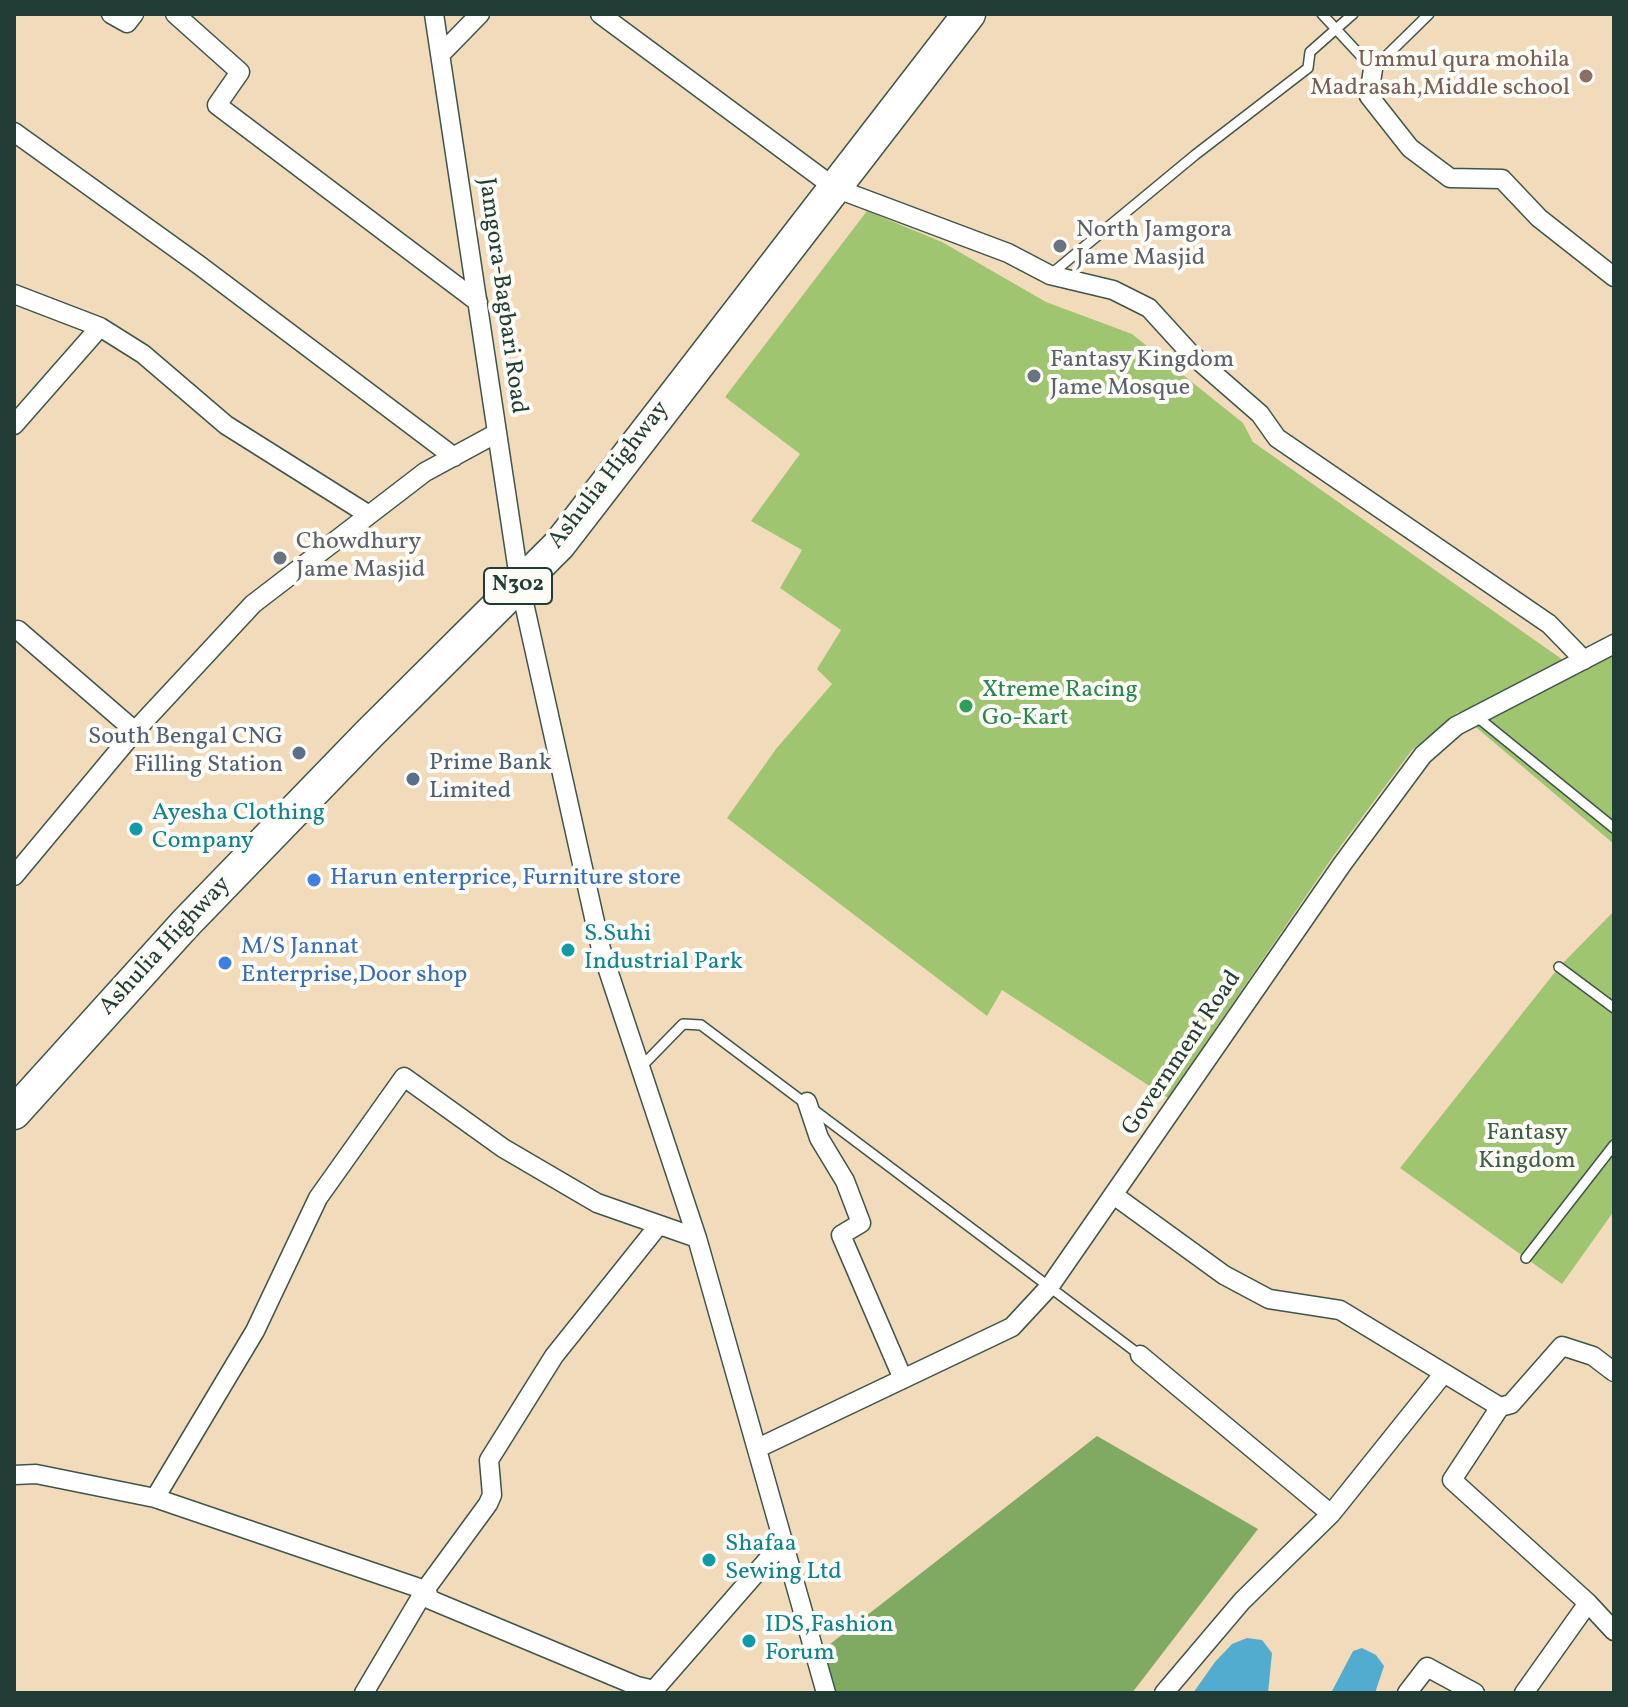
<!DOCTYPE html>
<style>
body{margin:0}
#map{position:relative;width:1628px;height:1707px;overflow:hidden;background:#f2dbbb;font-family:Vollkorn,serif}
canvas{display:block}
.frame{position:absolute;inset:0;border:16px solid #1f3d34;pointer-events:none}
</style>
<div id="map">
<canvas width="1628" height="1707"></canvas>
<div class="frame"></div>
</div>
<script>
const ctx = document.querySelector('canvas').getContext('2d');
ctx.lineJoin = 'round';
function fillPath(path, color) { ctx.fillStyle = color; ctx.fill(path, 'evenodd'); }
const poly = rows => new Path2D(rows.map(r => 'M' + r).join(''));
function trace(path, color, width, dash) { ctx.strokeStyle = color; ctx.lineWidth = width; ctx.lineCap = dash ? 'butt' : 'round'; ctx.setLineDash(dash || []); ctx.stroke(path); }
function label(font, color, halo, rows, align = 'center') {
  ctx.font = font + ' Vollkorn,serif'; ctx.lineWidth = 8; ctx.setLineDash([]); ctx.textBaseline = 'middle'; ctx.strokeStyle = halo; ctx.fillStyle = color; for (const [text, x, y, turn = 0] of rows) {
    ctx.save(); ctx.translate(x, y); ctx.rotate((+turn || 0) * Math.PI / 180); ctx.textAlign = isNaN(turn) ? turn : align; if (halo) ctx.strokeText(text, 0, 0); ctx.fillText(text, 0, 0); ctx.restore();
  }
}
fillPath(poly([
 [867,211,942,242,1046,302,1132,334,1243,423,1253,442,1580,672,1614,655,1614,844,1458,712,1412,750,1334,855,1168,1098,1002,990,987,1016,727,818,776,749,832,684,817,669,841,630,780,588,802,550,751,521,800,454,725,397],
 [1614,911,1614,1211,1562,1284,1400,1168,1559,967]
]), '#a0c570');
fillPath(poly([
 [1097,1436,1258,1529,1132,1693,826,1693,816,1655]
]), '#80aa62');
fillPath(poly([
 [1247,1638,1262,1640,1272,1653,1268,1693,1193,1693,1215,1662,1232,1644],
 [1362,1648,1376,1655,1384,1666,1375,1693,1331,1693,1353,1651]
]), '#52accf');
const lane = poly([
 [1322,14,1373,69,1429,14],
 [1050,275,1195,155,1308,68,1310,52,1353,14],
 [1476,716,1614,828],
 [1559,967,1614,1008],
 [641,1067,683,1024,701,1025,1140,1355],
 [1526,1258,1614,1145]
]);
const street = poly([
 [111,14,127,23,134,14],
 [175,14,240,72,217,105,478,302],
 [434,14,520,585,601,949,697,1238,826,1693],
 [600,14,835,188,1008,253,1050,275,1113,290,1149,308,1190,353,1260,414,1277,438,1549,624,1584,660],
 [440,55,480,14],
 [1373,69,1369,96,1410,148,1450,178,1502,179,1539,218,1614,277],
 [14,132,199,265,454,457],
 [14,294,100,327,143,354,226,425,369,515],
 [14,425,100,327],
 [14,631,18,630,135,731],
 [14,876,135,731,253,604,425,472,497,433],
 [807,1102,819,1138,845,1181,861,1223,841,1235,903,1379],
 [1115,1196,1224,1275,1269,1299,1340,1310,1500,1407,1511,1404,1562,1346,1593,1356,1614,1372],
 [1140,1355,1331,1514],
 [1500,1407,1452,1480,1588,1603,1614,1631],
 [758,1448,1012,1327,1050,1286,1343,863,1423,755,1456,726,1614,644],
 [14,1475,36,1474,155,1498,255,1331,318,1198,404,1077,503,1148,597,1203,697,1238],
 [155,1498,425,1590,431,1600,637,1686,654,1690,784,1541],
 [364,1693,425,1590,488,1504,492,1495,489,1460,554,1356,658,1226],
 [1164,1693,1242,1601,1331,1514,1444,1373],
 [1407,1693,1427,1667,1475,1693],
 [1524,1693,1588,1603]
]);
const highway = poly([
 [14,1113,185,924,368,735,559,545,969,14]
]);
trace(lane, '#3f5548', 12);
trace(street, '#3f5548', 21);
trace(highway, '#3f5548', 35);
trace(lane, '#fff', 9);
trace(street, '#fff', 18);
trace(highway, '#fff', 32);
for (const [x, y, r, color] of [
 [1586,76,8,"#8d6e63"],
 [1060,246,8,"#6b7280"],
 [1034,376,8,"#6b7280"],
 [280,558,8,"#6b7280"],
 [966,706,8,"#2e9e5b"],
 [299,753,8,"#5c6f8a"],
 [413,779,8,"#5c6f8a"],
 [136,829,8,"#0f9aa8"],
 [314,880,8,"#3f7fe0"],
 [568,950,8,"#0f9aa8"],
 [225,963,8,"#3f7fe0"],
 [709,1560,8,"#0f9aa8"],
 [749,1641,8,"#0f9aa8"]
]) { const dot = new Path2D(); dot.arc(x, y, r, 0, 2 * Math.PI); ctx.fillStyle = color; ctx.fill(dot); trace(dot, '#fdfcf7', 3); }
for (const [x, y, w] of [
 [518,586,68]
]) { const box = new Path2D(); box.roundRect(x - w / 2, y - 18, w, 36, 6); ctx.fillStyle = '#fdfcf7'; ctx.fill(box); trace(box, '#1f3d34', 2); }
label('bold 22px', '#1f3d34', null, [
 ["N302",518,586]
]);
label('24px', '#785e54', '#fdfcf7', [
 ["Ummul qura mohila",1570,62],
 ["Madrasah,Middle school",1570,90]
], 'right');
label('24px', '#5b616d', '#fdfcf7', [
 ["North Jamgora",1076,232],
 ["Jame Masjid",1076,260],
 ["Fantasy Kingdom",1050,362],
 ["Jame Mosque",1050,390],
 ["Chowdhury",296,544],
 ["Jame Masjid",296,572]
], 'left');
label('24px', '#1f3d34', '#fdfcf7', [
 ["Jamgora-Bagbari Road",501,296,82],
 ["Ashulia Highway",610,476,-52],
 ["Ashulia Highway",166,947,-47],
 ["Government Road",1183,1054,-56]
]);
label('24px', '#27864d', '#fdfcf7', [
 ["Xtreme Racing",982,692],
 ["Go-Kart",982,720]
], 'left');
label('24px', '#4e5e75', '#fdfcf7', [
 ["South Bengal CNG",283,739],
 ["Filling Station",283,767],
 ["Prime Bank",429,765,"left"],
 ["Limited",429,793,"left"]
], 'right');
label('24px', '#0d838f', '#fdfcf7', [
 ["Ayesha Clothing",152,815],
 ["Company",152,843],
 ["S.Suhi",584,936],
 ["Industrial Park",584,964],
 ["Shafaa",725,1546],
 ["Sewing Ltd",725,1574],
 ["IDS,Fashion",765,1627],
 ["Forum",765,1655]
], 'left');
label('24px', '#366cbe', '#fdfcf7', [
 ["Harun enterprice, Furniture store",330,880],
 ["M/S Jannat",241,949],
 ["Enterprise,Door shop",241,977]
], 'left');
label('24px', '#3f5f43', '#fdfcf7', [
 ["Fantasy",1527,1135],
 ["Kingdom",1527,1163]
]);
</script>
